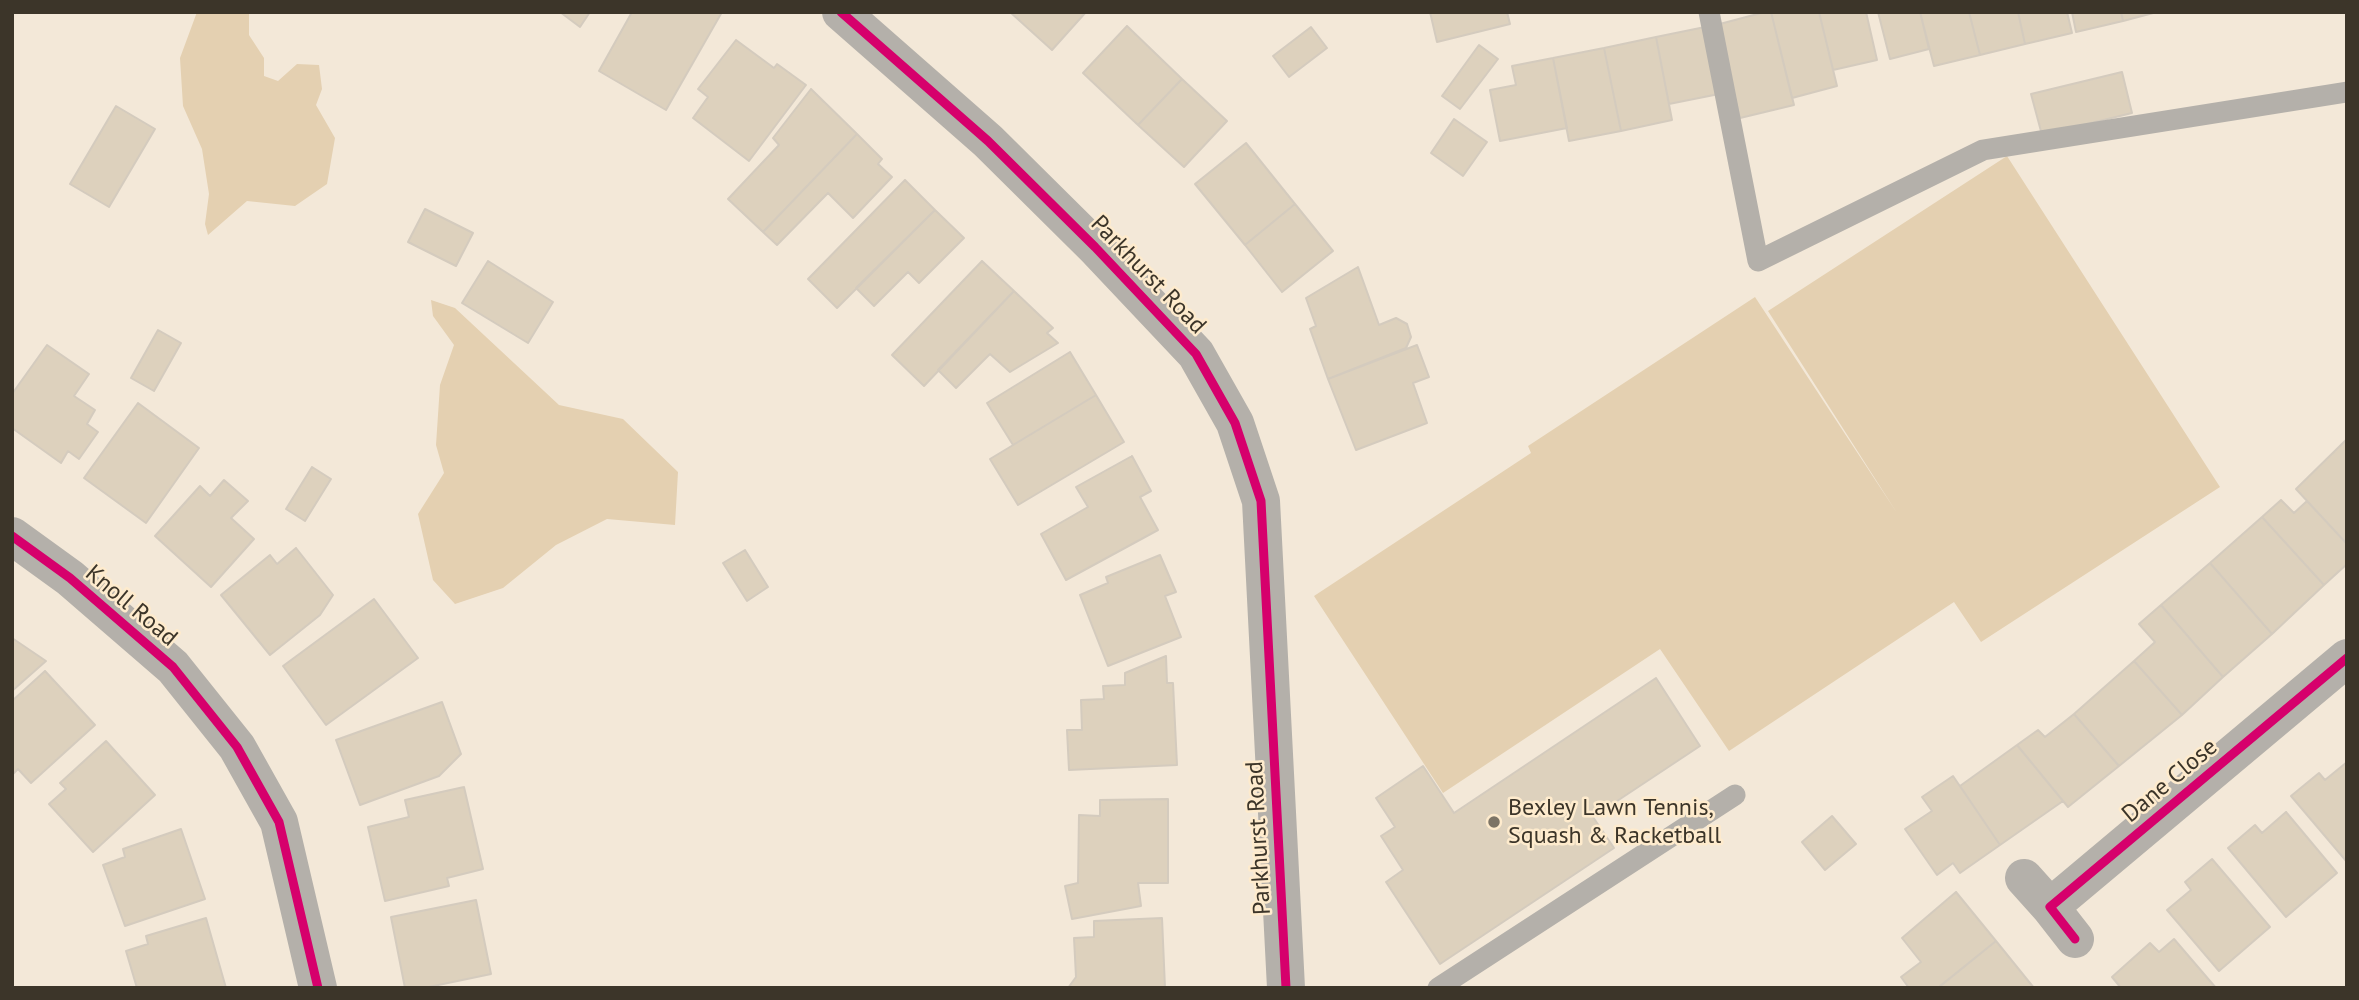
<!DOCTYPE html>
<style>
body{margin:0}
#map{position:relative;width:2359px;height:1000px;overflow:hidden;background:#f3e8d8;font-family:"PT Sans",sans-serif}
canvas{display:block}
.frame{position:absolute;inset:0;border:14px solid #3c3529;pointer-events:none}
</style>
<div id="map">
<canvas width="2359" height="1000"></canvas>
<div class="frame"></div>
</div>
<script>
const ctx = document.querySelector('canvas').getContext('2d');
ctx.lineJoin = 'round';
function fillPath(path, color) { ctx.fillStyle = color; ctx.fill(path, 'evenodd'); }
const poly = rows => new Path2D(rows.map(r => 'M' + r).join(''));
function trace(path, color, width, dash) { ctx.strokeStyle = color; ctx.lineWidth = width; ctx.lineCap = dash ? 'butt' : 'round'; ctx.setLineDash(dash || []); ctx.stroke(path); }
function label(font, color, halo, rows, align = 'center') {
  ctx.font = font + ' "PT Sans",sans-serif'; ctx.lineWidth = 5; ctx.setLineDash([]); ctx.textBaseline = 'middle'; ctx.strokeStyle = halo; ctx.fillStyle = color; for (const [text, x, y, turn = 0] of rows) {
    ctx.save(); ctx.translate(x, y); ctx.rotate((+turn || 0) * Math.PI / 180); ctx.textAlign = isNaN(turn) ? turn : align; if (halo) ctx.strokeText(text, 0, 0); ctx.fillText(text, 0, 0); ctx.restore();
  }
}
fillPath(poly([
 [197,12,249,12,249,35,264,58,264,76,278,81,297,64,319,65,322,89,316,105,335,138,327,184,295,206,247,201,208,235,205,224,209,194,202,149,183,106,180,58],
 [2007,156,2220,487,1981,642,1954,602,1729,751,1660,649,1443,793,1314,596,1531,453,1528,446,1755,297,1897,513,1768,311],
 [431,300,455,308,559,405,623,419,678,472,675,525,607,519,556,545,503,588,455,604,433,580,418,514,444,473,436,445,440,385,454,345,433,316]
]), '#e4d0b1');
const building = poly([
 [560,12,590,12,580,27,560,12],
 [632,12,722,12,666,110,599,71,632,12],
 [1010,12,1086,12,1052,50,1010,12],
 [1430,12,1507,12,1510,24,1437,42,1430,12],
 [1765,12,1771,12,1794,105,1740,118,1716,25,1765,12],
 [1771,12,1819,12,1837,86,1792,98,1771,12],
 [1819,12,1866,12,1877,60,1833,70,1819,12],
 [1878,12,1920,12,1929,49,1890,59,1878,12],
 [1920,12,1969,12,1980,55,1934,66,1920,12],
 [1969,12,2018,12,2025,44,1980,55,1969,12],
 [2018,12,2067,12,2072,33,2025,44,2018,12],
 [2072,12,2121,12,2123,21,2076,32,2072,12],
 [2121,12,2157,12,2123,21,2121,12],
 [1127,26,1182,79,1138,125,1083,73,1127,26],
 [1311,27,1327,48,1289,77,1273,56,1311,27],
 [1705,27,1719,94,1669,104,1656,37,1705,27],
 [1656,37,1672,120,1621,131,1604,48,1656,37],
 [736,40,774,68,777,64,806,85,749,161,693,118,708,97,698,89,736,40],
 [1479,45,1498,59,1460,109,1442,96,1479,45],
 [1604,48,1621,131,1569,141,1553,58,1604,48],
 [1553,58,1567,128,1500,141,1490,90,1516,85,1512,66,1553,58],
 [2122,72,2132,113,2042,135,2031,94,2122,72],
 [1182,79,1227,121,1184,167,1138,125,1182,79],
 [811,89,857,134,763,232,728,199,779,145,773,138,811,89],
 [116,106,155,129,109,207,70,184,116,106],
 [1454,119,1487,142,1463,176,1431,153,1454,119],
 [857,134,882,159,878,164,892,177,853,218,828,193,777,245,763,232,857,134],
 [1246,143,1295,204,1245,245,1195,184,1246,143],
 [905,180,935,210,837,308,808,279,905,180],
 [1295,204,1333,251,1282,292,1245,245,1295,204],
 [425,209,473,233,456,266,408,242,425,209],
 [935,210,964,238,919,283,908,272,874,306,856,288,935,210],
 [488,261,553,302,528,343,462,303,488,261],
 [982,261,1014,291,924,386,892,355,982,261],
 [1358,267,1379,325,1396,318,1407,324,1411,337,1406,348,1328,379,1310,329,1316,326,1306,298,1358,267],
 [1014,291,1053,328,1047,333,1058,343,1010,372,990,354,956,388,938,370,1014,291],
 [158,330,181,343,154,391,131,378,158,330],
 [47,345,89,374,74,396,95,410,87,424,98,432,79,459,68,451,61,463,12,428,12,394,47,345],
 [1417,345,1429,377,1413,383,1427,423,1356,450,1328,379,1417,345],
 [1070,352,1096,395,1013,445,987,403,1070,352],
 [1096,395,1124,442,1018,505,990,459,1096,395],
 [138,403,199,448,146,523,84,478,138,403],
 [2347,439,2347,544,2296,489,2347,439],
 [1132,456,1151,491,1140,497,1158,530,1066,580,1041,534,1088,507,1076,487,1132,456],
 [312,467,331,479,305,521,286,509,312,467],
 [224,480,248,501,231,518,254,539,211,587,155,536,200,486,210,496,224,480],
 [2281,500,2294,513,2307,501,2347,544,2347,564,2324,585,2262,517,2281,500],
 [2262,517,2324,585,2272,634,2210,563,2262,517],
 [296,548,333,595,320,615,270,655,221,595,270,555,277,564,296,548],
 [745,550,768,587,747,601,723,563,745,550],
 [1160,555,1176,592,1165,596,1181,637,1108,666,1080,595,1108,583,1106,577,1160,555],
 [2210,563,2272,634,2223,677,2161,605,2210,563],
 [374,599,418,658,326,725,283,666,374,599],
 [2161,605,2223,677,2182,715,2134,661,2155,642,2139,624,2161,605],
 [12,638,46,661,12,691,12,638],
 [1166,656,1167,683,1173,683,1177,765,1069,770,1067,730,1082,730,1081,700,1104,699,1103,686,1125,685,1125,673,1166,656],
 [2134,661,2182,715,2119,766,2074,714,2134,661],
 [45,671,95,725,31,783,18,769,12,775,12,701,45,671],
 [1656,678,1700,746,1593,817,1614,848,1440,964,1386,882,1403,870,1381,836,1395,827,1376,798,1423,766,1454,813,1656,678],
 [442,702,461,754,439,776,360,805,336,740,442,702],
 [2074,714,2119,766,2068,807,2017,745,2038,730,2045,737,2074,714],
 [106,741,155,795,93,852,49,804,66,789,60,783,106,741],
 [2017,745,2063,801,2000,845,1960,786,2017,745],
 [2347,762,2347,862,2291,796,2319,773,2325,780,2347,762],
 [1953,776,2000,845,1960,873,1953,863,1937,875,1905,829,1932,811,1922,797,1953,776],
 [464,787,483,869,447,878,449,886,385,901,368,827,409,817,405,800,464,787],
 [1168,799,1168,883,1138,883,1141,906,1072,919,1065,886,1078,883,1079,815,1100,816,1100,800,1168,799],
 [2286,812,2337,873,2286,917,2228,848,2255,825,2262,833,2286,812],
 [1832,816,1856,844,1825,870,1802,842,1832,816],
 [181,829,205,899,125,926,103,865,125,857,123,849,181,829],
 [2212,859,2270,927,2219,971,2167,910,2191,890,2185,882,2212,859],
 [1956,892,1996,941,1938,988,1909,988,1901,977,1921,962,1902,938,1956,892],
 [476,900,491,974,424,988,405,988,391,917,476,900],
 [206,918,226,988,137,988,126,951,148,944,146,936,206,918],
 [1162,918,1165,988,1068,988,1076,977,1074,938,1094,937,1094,921,1162,918],
 [2174,939,2216,988,2121,988,2112,977,2150,943,2159,952,2174,939],
 [1996,941,2034,988,1941,988,1940,986,1996,941]
]);
fillPath(building, '#ddd1bd');
trace(building, '#d4cbbe', 2);
trace(poly([
 [1709,12,1758,261,1983,150,2347,92],
 [1438,988,1735,795]
]), '#b4b0aa', 21);
trace(poly([
 [841,12,988,141,1095,247,1196,354,1235,423,1261,501,1286,988],
 [12,536,70,578,173,667,237,747,279,822,318,988],
 [2024,878,2050,907],
 [2075,939,2050,907,2347,658]
]), '#b4b0aa', 38);
trace(poly([
 [841,12,988,141,1095,247,1196,354,1235,423,1261,501,1286,988],
 [12,536,70,578,173,667,237,747,279,822,318,988],
 [2075,939,2050,907,2347,658]
]), '#d6006c', 9);
for (const [x, y, r, color] of [
 [1494,822,7,"#7c7466"]
]) { const dot = new Path2D(); dot.arc(x, y, r, 0, 2 * Math.PI); ctx.fillStyle = color; ctx.fill(dot); trace(dot, '#feebcd', 2.5); }
label('24px', '#3c3529', '#feebcd', [
 ["Parkhurst Road",1148,275,46],
 ["Knoll Road",131,606,40],
 ["Dane Close",2170,781,-40],
 ["Parkhurst Road",1259,838,-93]
]);
label('24px', '#3c3529', '#feebcd', [
 ["Bexley Lawn Tennis,",1508,808],
 ["Squash & Racketball",1508,836]
], 'left');
</script>
